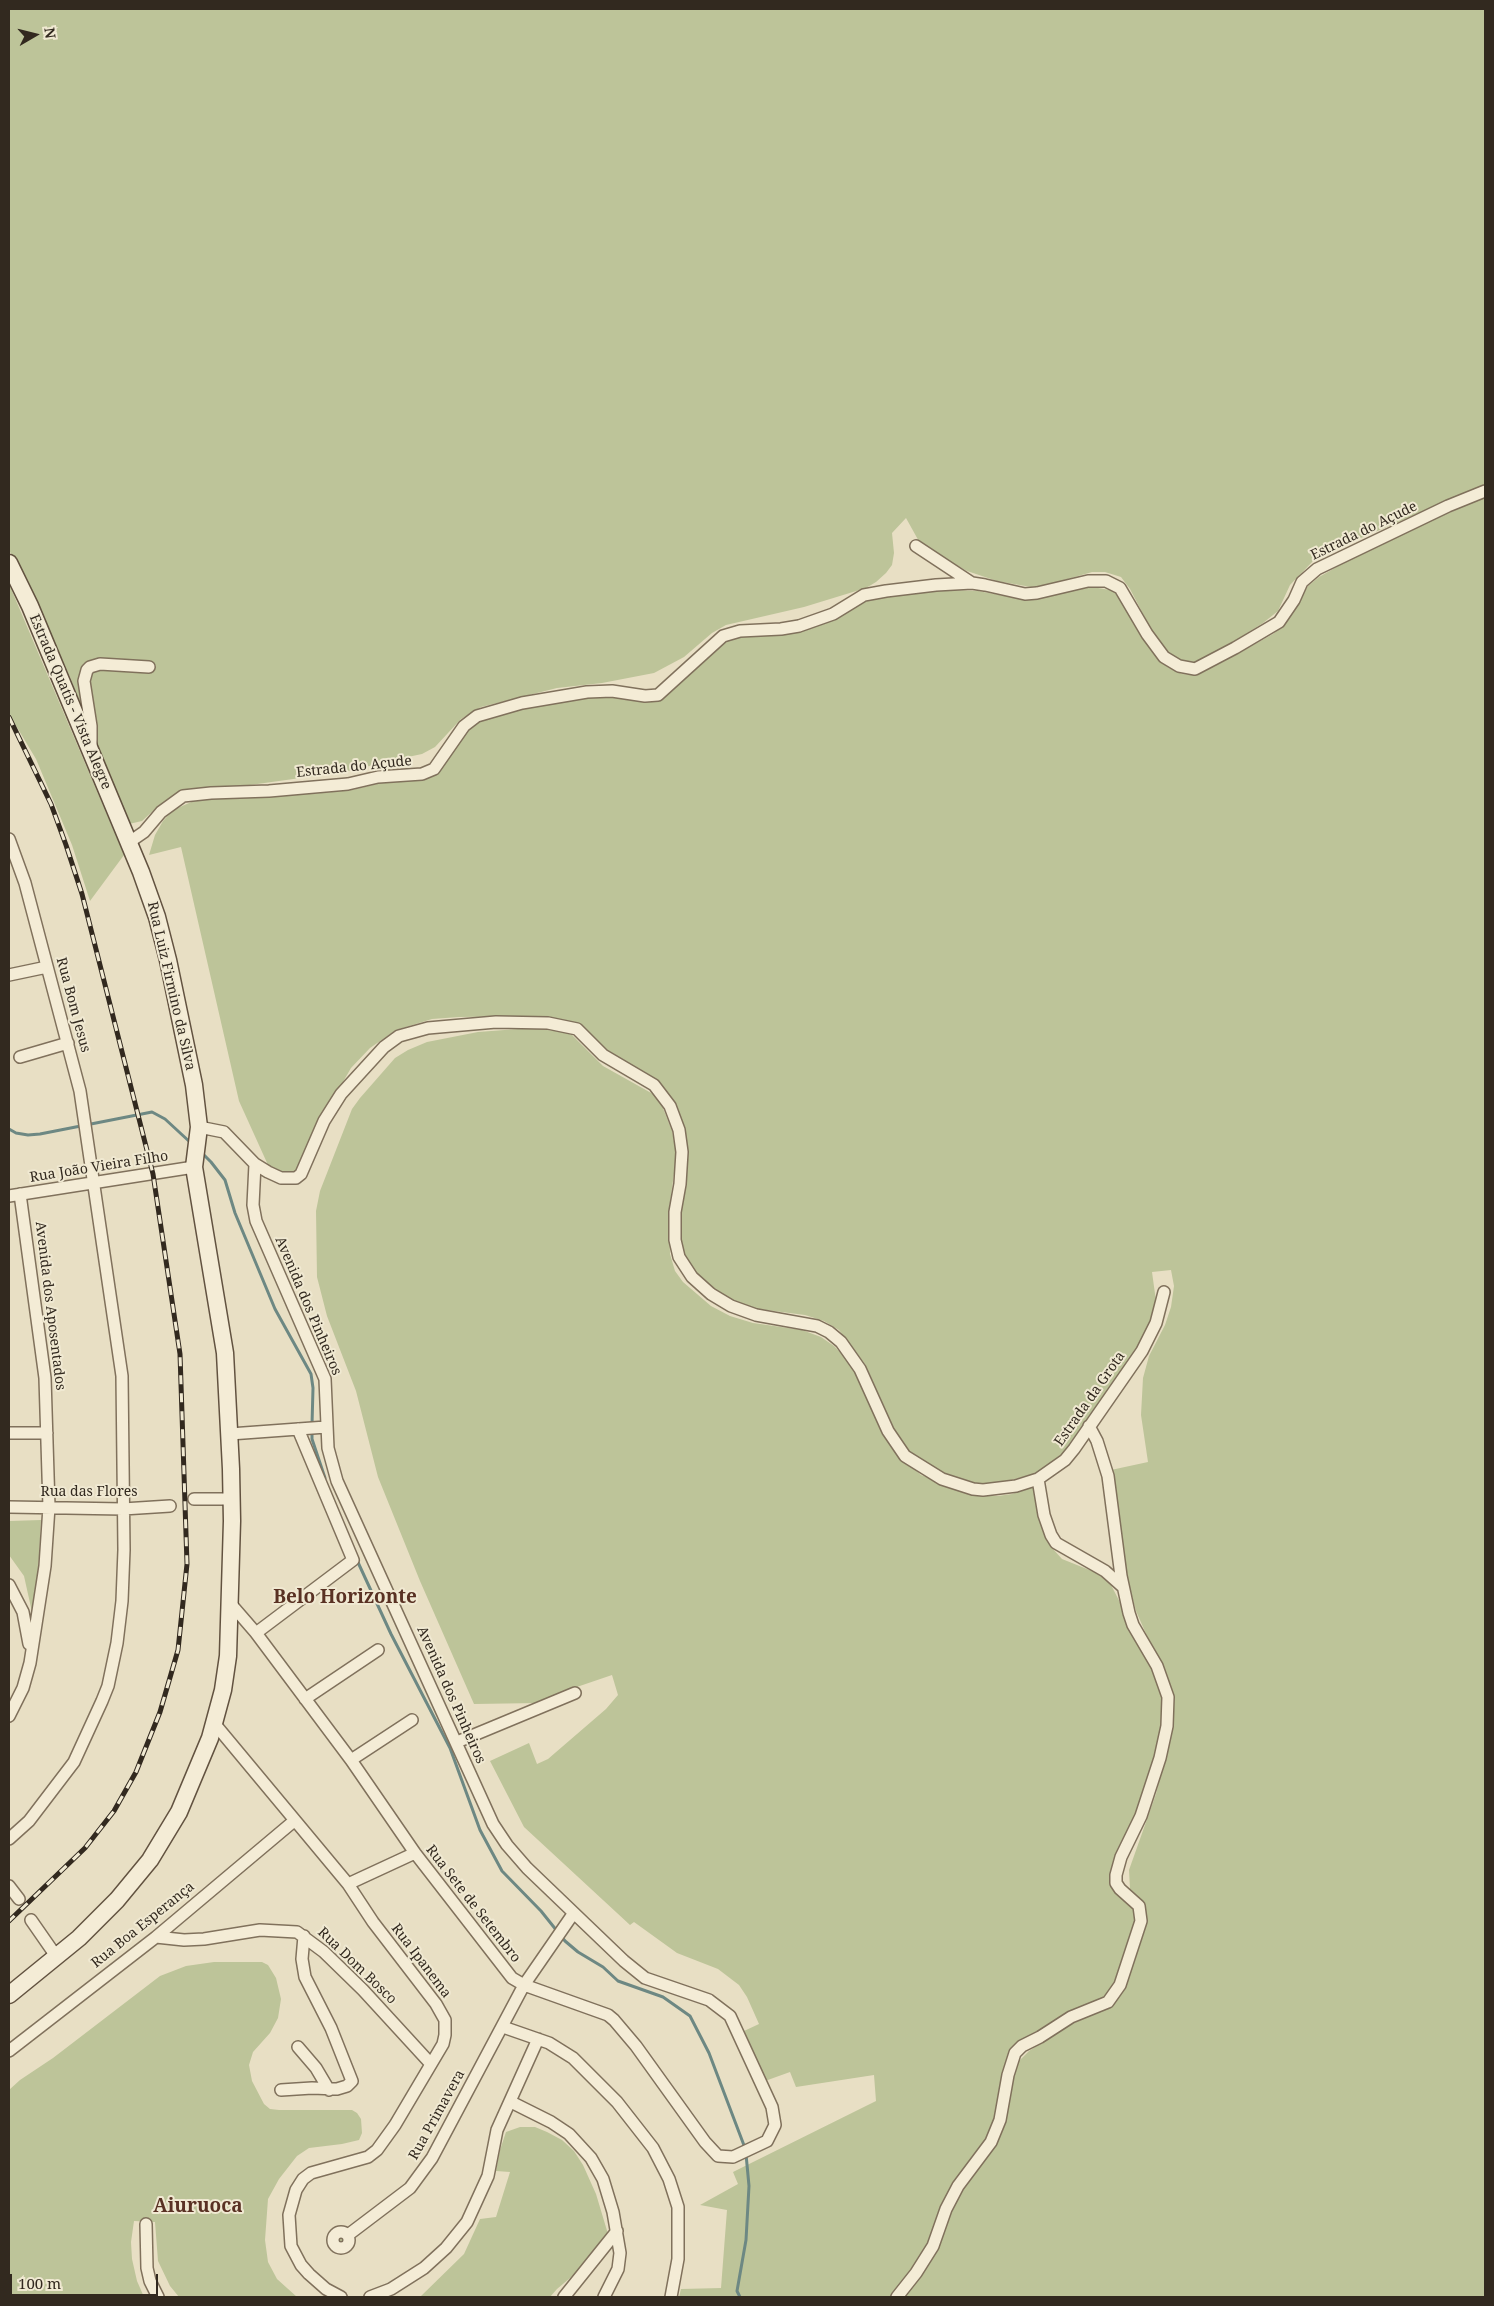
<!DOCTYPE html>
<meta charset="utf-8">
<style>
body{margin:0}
#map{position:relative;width:1494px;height:2306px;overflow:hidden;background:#e8dfc4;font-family:"Noto Serif",serif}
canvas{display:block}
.frame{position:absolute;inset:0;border:10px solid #32291f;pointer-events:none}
.north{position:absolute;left:10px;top:10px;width:50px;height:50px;-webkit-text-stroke:4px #f0e9d2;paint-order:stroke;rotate:82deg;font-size:14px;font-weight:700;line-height:20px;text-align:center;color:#32291f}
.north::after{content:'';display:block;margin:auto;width:18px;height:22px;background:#32291f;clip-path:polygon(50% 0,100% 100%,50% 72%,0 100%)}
.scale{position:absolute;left:10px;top:2274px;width:148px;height:22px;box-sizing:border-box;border:2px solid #32291f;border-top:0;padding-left:6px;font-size:15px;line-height:18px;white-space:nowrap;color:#32291f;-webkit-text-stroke:4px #f0e9d2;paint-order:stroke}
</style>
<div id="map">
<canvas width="1494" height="2306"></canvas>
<div class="frame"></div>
<div class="north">N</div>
<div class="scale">100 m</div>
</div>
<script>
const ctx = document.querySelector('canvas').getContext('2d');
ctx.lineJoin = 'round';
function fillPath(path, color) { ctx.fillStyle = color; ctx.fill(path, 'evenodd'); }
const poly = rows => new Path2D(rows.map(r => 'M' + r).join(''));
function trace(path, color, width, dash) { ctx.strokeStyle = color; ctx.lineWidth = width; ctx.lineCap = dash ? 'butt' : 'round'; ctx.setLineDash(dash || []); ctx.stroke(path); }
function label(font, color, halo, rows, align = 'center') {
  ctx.font = font + ' "Noto Serif",serif'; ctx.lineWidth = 4; ctx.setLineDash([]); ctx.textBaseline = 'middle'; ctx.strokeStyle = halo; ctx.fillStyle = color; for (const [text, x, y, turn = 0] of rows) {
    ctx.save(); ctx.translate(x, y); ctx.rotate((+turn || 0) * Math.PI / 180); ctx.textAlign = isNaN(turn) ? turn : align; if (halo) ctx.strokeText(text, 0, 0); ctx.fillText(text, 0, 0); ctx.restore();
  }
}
fillPath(poly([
 [9,9,1485,9,1485,485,1349,543,1314,560,1290,585,1278,611,1263,623,1209,657,1198,662,1189,664,1170,655,1154,635,1130,589,1121,577,1105,572,1092,572,1047,585,1031,587,997,581,967,571,921,545,906,518,892,533,894,553,892,565,886,573,876,582,866,588,804,607,726,625,712,633,684,657,654,673,602,683,557,688,481,707,461,719,435,747,422,754,403,758,344,772,250,785,189,789,179,792,157,807,142,821,129,824,70,677,34,597,9,550],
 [1485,497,1485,2297,905,2297,934,2255,953,2205,972,2175,1010,2093,1018,2062,1029,2051,1066,2027,1108,2007,1145,1921,1143,1901,1130,1889,1129,1870,1156,1794,1171,1732,1154,1652,1136,1611,1129,1585,1111,1470,1148,1462,1141,1415,1143,1378,1149,1356,1165,1325,1171,1307,1174,1286,1171,1270,1152,1272,1156,1301,1147,1333,1063,1453,1037,1473,1000,1483,975,1483,950,1478,913,1457,900,1442,865,1364,839,1330,824,1321,805,1315,743,1307,714,1291,687,1266,678,1237,684,1167,674,1106,607,1055,570,1022,542,1016,459,1017,432,1019,396,1030,370,1048,351,1068,321,1120,297,1172,283,1173,268,1165,239,1101,181,847,149,855,155,835,163,821,173,810,196,800,322,793,352,790,390,781,418,779,477,721,521,708,595,694,651,700,720,643,737,636,772,633,863,599,929,589,978,591,1021,599,1038,598,1092,587,1110,590,1119,594,1160,661,1169,668,1182,674,1193,675,1223,662,1273,634,1284,625,1308,586,1319,577,1374,546],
 [9,584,124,855,90,901,72,845,36,759,9,714],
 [531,1028,564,1032,572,1035,603,1066,653,1094,661,1103,672,1131,675,1147,675,1166,669,1210,670,1254,675,1271,683,1282,711,1306,730,1316,753,1323,802,1330,821,1337,834,1346,850,1362,863,1382,894,1451,921,1475,972,1495,998,1496,1012,1494,1035,1485,1048,1539,1053,1549,1062,1559,1097,1573,1111,1585,1155,1670,1166,1711,1155,1768,1114,1870,1139,1912,1114,1993,1024,2043,999,2117,929,2247,900,2287,890,2297,679,2297,681,2289,721,2288,727,2210,700,2205,738,2184,733,2172,876,2101,874,2075,796,2087,790,2072,765,2081,744,2031,759,2024,747,1997,739,1985,718,1969,677,1953,634,1922,630,1925,524,1827,490,1761,529,1743,537,1764,548,1759,606,1709,618,1695,612,1675,568,1690,539,1703,474,1704,420,1581,378,1477,356,1391,327,1316,317,1277,316,1211,320,1191,352,1109,360,1098,395,1058,408,1050,427,1042,478,1032],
 [41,1520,39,1557,34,1611,32,1612,24,1576,9,1555,9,1521],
 [214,1962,262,1962,268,1965,276,1978,281,1999,278,2018,270,2033,253,2052,249,2065,252,2081,264,2104,270,2109,279,2110,352,2110,357,2113,361,2119,362,2133,359,2140,342,2144,309,2148,297,2156,279,2179,268,2199,265,2240,268,2262,277,2279,297,2297,179,2297,170,2286,158,2261,155,2222,134,2221,131,2242,132,2259,137,2281,144,2297,9,2297,9,2090,20,2080,53,2058,160,1976,186,1966],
 [520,2127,535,2127,547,2132,562,2140,574,2151,583,2165,596,2194,608,2234,583,2267,557,2289,550,2297,420,2297,464,2254,480,2219,496,2217,510,2172,496,2171,500,2150,506,2132],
 '334 2240a7 7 0 1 1 14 0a7 7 0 1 1-14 0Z'
]), '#bdc499');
trace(poly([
 [9,1129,16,1133,28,1135,40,1134,152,1112,165,1119,191,1143],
 [201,1152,211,1162,225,1180,235,1213,275,1309,311,1374,313,1388,312,1425],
 [312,1431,312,1439,325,1478],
 [356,1558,391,1634,450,1748,480,1830,502,1871,541,1911,565,1941,578,1952,603,1967,618,1981,663,1997,690,2016,709,2053,745,2148],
 [740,2297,737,2291,746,2240,749,2186,746,2154]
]), '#6d8883', 3);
const street = poly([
 [916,546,972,583],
 [91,744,91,726,84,681,87,670,90,667,100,664,149,667],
 [9,839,25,883,80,1091,122,1376,124,1550,122,1601,117,1643,108,1686,102,1701,74,1762,29,1821,9,1839],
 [128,843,144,832,161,812,183,796,211,793,269,791,348,784,378,777,422,774,434,769,464,726,477,716,522,703,587,692,612,691,645,696,658,695,723,636,740,631,781,629,799,626,833,614,864,595,886,591,936,585,972,583,985,585,1025,594,1037,593,1088,581,1106,581,1120,588,1147,634,1164,657,1179,666,1195,669,1235,648,1279,622,1294,600,1302,582,1317,569,1448,506,1485,491],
 [9,975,47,967],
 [20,1057,68,1043],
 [199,1127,224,1132,255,1164,268,1172,281,1178,296,1178,301,1174,324,1121,341,1094,384,1047,399,1036,428,1028,496,1022,548,1023,577,1029,603,1055,654,1085,670,1106,679,1130,682,1152,680,1184,675,1212,675,1240,679,1257,692,1277,711,1294,731,1306,756,1315,817,1326,829,1332,841,1342,860,1369,888,1431,905,1456,942,1479,973,1489,983,1490,1016,1486,1038,1479,1065,1460,1074,1449,1142,1351,1156,1323,1164,1292],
 [9,1196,194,1167],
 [9,1433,47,1433],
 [230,1434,326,1427],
 [1038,1479,1044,1515,1051,1535,1056,1543,1105,1571,1123,1587],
 [194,1499,231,1499],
 [9,1507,123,1509,170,1506],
 [9,1585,23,1612,29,1644],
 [230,1603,256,1633,351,1760,415,1853,512,1978,524,1985,608,2015,614,2020,636,2046,705,2142,718,2156,733,2157,767,2141,775,2125,772,2107,730,2016,709,2000,645,1978,624,1961,527,1868,507,1845,493,1824,337,1481,328,1448,325,1379,256,1221,253,1205,255,1164],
 [256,1633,353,1560,298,1429],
 [305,1699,378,1650],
 [9,1716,23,1688,30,1663,45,1566,49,1507,45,1378,20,1194],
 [214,1723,348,1884,373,1922,436,2004,445,2020,445,2035,443,2044,395,2125,377,2150,368,2157,311,2173,303,2179,296,2190,289,2215,291,2246,301,2265,309,2274,326,2289,341,2297],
 [457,1742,575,1693],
 [351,1760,412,1720],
 [348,1884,415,1853],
 [9,1886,19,1899],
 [31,1920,56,1956],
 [156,1937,184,1940,204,1939,260,1930,297,1932,324,1952,363,1990,430,2063],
 [503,2027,549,2043,573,2058,617,2102,653,2148,669,2179,678,2207,678,2259,671,2297],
 [298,2047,316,2068,329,2090],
 [9,2051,156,1937,294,1821],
 [281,2090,312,2088,337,2089,347,2086,352,2081,331,2028,305,1977,302,1959,304,1936],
 [511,2102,551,2122,569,2134,591,2158,603,2179,613,2212,620,2253,618,2269,604,2297],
 [146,2224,147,2268,150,2281,158,2297],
 '333 2240a8 8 0 1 1 16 0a8 8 0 1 1-16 0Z',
 [348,2235,410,2188,432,2158,524,1985,573,1914],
 [370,2297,391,2289,424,2268,446,2248,467,2222,488,2176,497,2130,538,2039],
 [564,2297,617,2231],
 [897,2297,916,2273,933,2246,946,2209,958,2186,991,2142,1000,2120,1008,2075,1015,2053,1022,2046,1040,2037,1071,2017,1108,2002,1120,1985,1141,1921,1139,1906,1120,1889,1116,1883,1116,1875,1121,1857,1141,1816,1160,1758,1167,1726,1168,1697,1157,1666,1133,1625,1129,1613,1121,1576,1108,1476,1097,1441,1089,1426]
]);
const secondary = poly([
 [9,563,30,606,141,872,157,917,168,960,194,1085,199,1127,194,1167,225,1353,231,1469,232,1521,228,1656,223,1690,210,1738,179,1812,150,1860,117,1900,79,1938,9,1995]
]);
trace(street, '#80715c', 14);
trace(secondary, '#625240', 19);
trace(street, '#f4ecd6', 11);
trace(secondary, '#f4ecd6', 16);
const rail = poly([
 [9,717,51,804,66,845,82,894,153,1174,180,1354,187,1564,178,1650,160,1712,136,1772,114,1811,85,1848,9,1921]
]);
trace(rail, '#32291f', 5);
trace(rail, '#f0e9d2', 3, [9]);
label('14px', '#32291f', '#f0e9d2', [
 ["Estrada do Açude",1364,531,-26],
 ["Estrada Quatis - Vista Alegre",70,702,67],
 ["Estrada do Açude",354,767,-6],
 ["Rua Luiz Firmino da Silva",171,986,77],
 ["Rua Bom Jesus",73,1005,75],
 ["Rua João Vieira Filho",99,1167,-9],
 ["Avenida dos Aposentados",50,1306,83],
 ["Avenida dos Pinheiros",308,1306,67],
 ["Estrada da Grota",1090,1399,-55],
 ["Rua das Flores",89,1492],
 ["Avenida dos Pinheiros",451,1695,66],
 ["Rua Sete de Setembro",473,1904,52],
 ["Rua Boa Esperança",143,1925,-39],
 ["Rua Ipanema",421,1961,53],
 ["Rua Dom Bosco",357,1966,44],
 ["Rua Primavera",437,2115,-61]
]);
label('bold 19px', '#593123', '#f0e9d2', [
 ["Belo Horizonte",345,1598],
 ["Aiuruoca",198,2207]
]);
</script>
